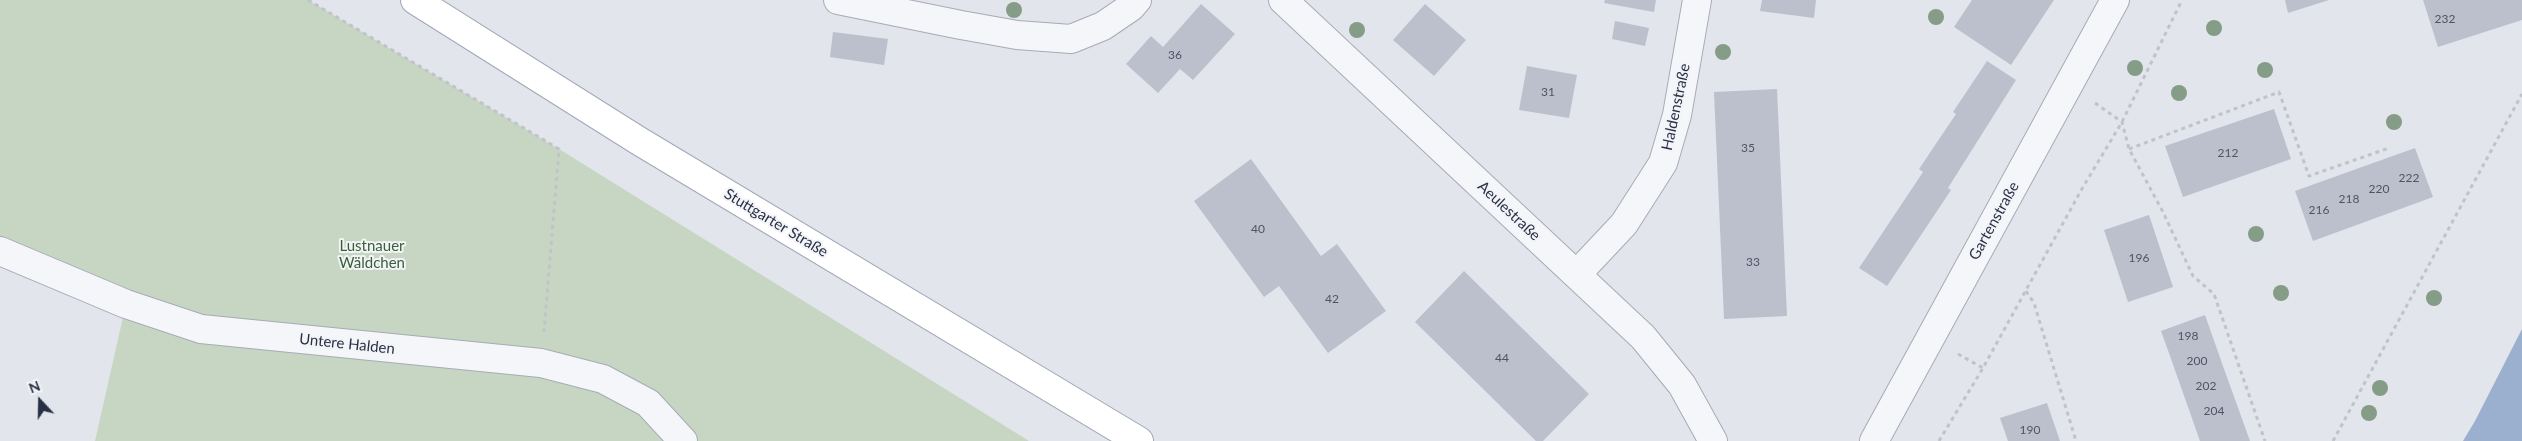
<!DOCTYPE html>
<meta charset="utf-8">
<style>
body{margin:0}
#map{position:relative;width:2522px;height:441px;overflow:hidden;background:#e2e5eb;font-family:Lato,sans-serif}
canvas{display:block}
.north{position:absolute;left:15px;top:376px;width:50px;height:50px;-webkit-text-stroke:4px #f2f4f8;paint-order:stroke;rotate:339deg;font-size:14px;font-weight:700;line-height:20px;text-align:center;color:#293045}
.north::after{content:'';display:block;margin:auto;width:18px;height:22px;background:#293045;clip-path:polygon(50% 0,100% 100%,50% 72%,0 100%)}
</style>
<div id="map">
<canvas width="2522" height="441"></canvas>
<div class="north">N</div>
</div>
<script>
const ctx = document.querySelector('canvas').getContext('2d');
ctx.lineJoin = 'round';
function fillPath(path, color) { ctx.fillStyle = color; ctx.fill(path, 'evenodd'); }
const poly = rows => new Path2D(rows.map(r => 'M' + r).join(''));
function trace(path, color, width, dash) { ctx.strokeStyle = color; ctx.lineWidth = width; ctx.lineCap = dash ? 'butt' : 'round'; ctx.setLineDash(dash || []); ctx.stroke(path); }
function label(font, color, halo, rows, align = 'center') {
  ctx.font = font + ' Lato,sans-serif'; ctx.lineWidth = 4; ctx.setLineDash([]); ctx.textBaseline = 'middle'; ctx.strokeStyle = halo; ctx.fillStyle = color; for (const [text, x, y, turn = 0] of rows) {
    ctx.save(); ctx.translate(x, y); ctx.rotate((+turn || 0) * Math.PI / 180); ctx.textAlign = isNaN(turn) ? turn : align; if (halo) ctx.strokeText(text, 0, 0); ctx.fillText(text, 0, 0); ctx.restore();
  }
}
fillPath(poly([
 [0,0,308,0,559,149,1029,441,95,441,126,304,0,251]
]), '#c6d6c2');
fillPath(poly([
 [2522,329,2522,441,2463,441,2475,421]
]), '#9bafce');
fillPath(poly([
 [1605,0,1656,0,1654,12,1604,3],
 [1762,0,1816,0,1814,18,1760,11],
 [1972,0,2054,0,2011,65,1954,27],
 [2285,0,2329,0,2288,13],
 [2423,0,2522,0,2522,20,2438,47],
 [1201,4,1235,34,1193,80,1180,69,1158,93,1126,64,1151,36,1163,47],
 [1425,4,1466,40,1434,76,1393,40],
 [1615,21,1649,28,1645,46,1612,39],
 [833,32,888,39,884,65,830,57],
 [1987,61,2016,80,1948,188,1951,190,1887,286,1859,268,1923,172,1919,169,1956,114,1953,112],
 [1527,66,1577,75,1569,118,1519,110],
 [1777,89,1787,316,1724,319,1714,92],
 [2274,109,2291,159,2183,197,2165,146],
 [2415,148,2433,197,2313,241,2295,191],
 [1251,159,1321,256,1337,244,1386,311,1328,353,1279,286,1264,297,1194,201],
 [2149,215,2173,287,2128,302,2104,230],
 [1464,271,1589,394,1543,441,1536,441,1415,322],
 [2205,315,2223,366,2250,441,2200,441,2170,356,2161,331],
 [2047,403,2060,441,2008,441,2000,418]
]), '#bcc0cc');
const minor = poly([
 [838,0,961,25,1017,35,1071,39,1103,26,1131,7,1137,0],
 [1283,0,1643,337,1682,385,1713,441],
 [0,251,126,304,201,329,541,363,603,379,648,403,683,441],
 [1577,274,1624,224,1663,163,1677,115,1697,0],
 [1874,441,2115,0]
]);
const major = poly([
 [415,0,639,141,1139,441]
]);
trace(minor, '#a7abb6', 30);
trace(major, '#a0a8b8', 30);
trace(poly([
 [308,0,559,149,544,332],
 [2095,103,2122,122,2129,149,2163,212,2193,276,2214,294,2265,441],
 [2129,149,2279,92,2309,176,2389,148],
 [2026,291,2034,303,2076,441],
 [1958,354,1983,368],
 [1939,441,1983,368,2083,187,2122,122,2182,0],
 [2333,441,2522,94]
]), '#c0c3ca', 3, [4, 4]);
trace(minor, '#f5f6f9', 28);
trace(major, '#fff', 28);
ctx.fillStyle = '#859c87';
for (const [x, y] of [
 [1014,10],
 [1936,17],
 [2214,28],
 [1357,30],
 [1723,52],
 [2135,68],
 [2265,70],
 [2179,93],
 [2394,122],
 [2256,234],
 [2281,293],
 [2434,298],
 [2380,388],
 [2369,413]
]) { ctx.beginPath(); ctx.arc(x, y, 8, 0, 2 * Math.PI); ctx.fill(); }
label('12px', '#4e5467', null, [
 ["232",2445,19],
 ["36",1175,55],
 ["31",1548,92],
 ["35",1748,148],
 ["212",2228,153],
 ["222",2409,178],
 ["220",2379,189],
 ["218",2349,199],
 ["216",2319,210],
 ["40",1258,229],
 ["196",2139,258],
 ["33",1753,262],
 ["42",1332,299],
 ["198",2188,336],
 ["44",1502,358],
 ["200",2197,361],
 ["202",2206,386],
 ["204",2214,411],
 ["190",2030,430]
]);
label('15px', '#293045', '#f2f4f8', [
 ["Haldenstraße",1676,107,-78],
 ["Aeulestraße",1509,211,43],
 ["Gartenstraße",1994,221,-61],
 ["Stuttgarter Straße",776,223,31],
 ["Untere Halden",347,344,6]
]);
label('15px', '#396135', '#f2f4f8', [
 ["Lustnauer",372,246],
 ["Wäldchen",372,263]
]);
</script>
